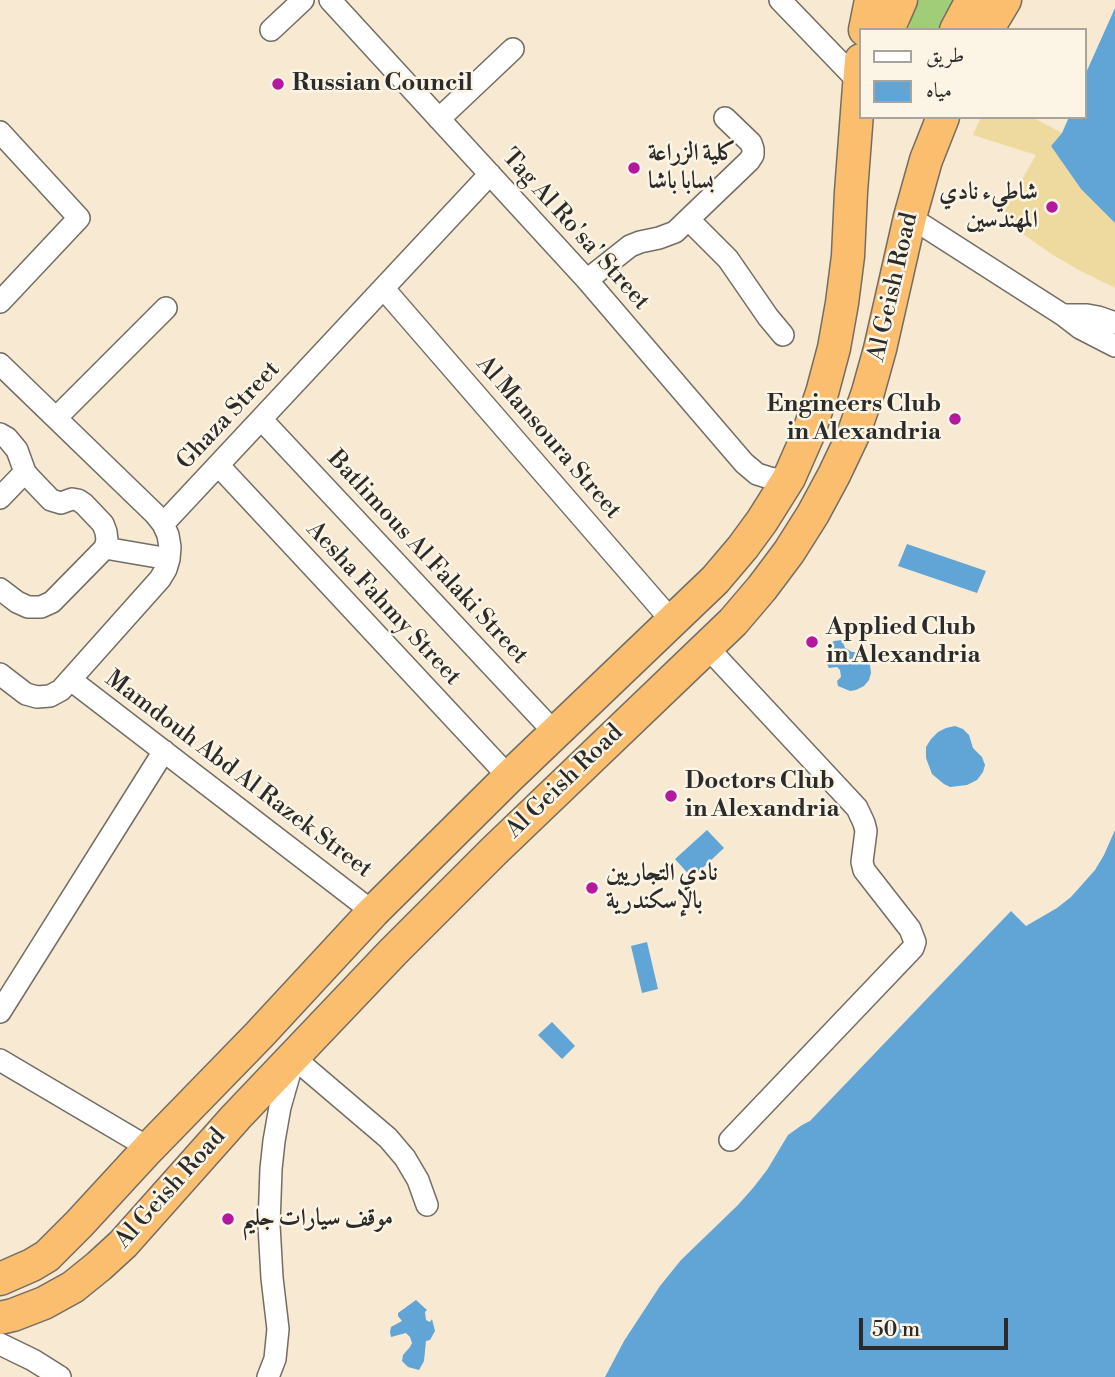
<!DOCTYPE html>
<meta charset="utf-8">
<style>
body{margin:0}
#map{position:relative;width:1115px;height:1377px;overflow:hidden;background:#f7e9d2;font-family:"Libre Bodoni",Amiri,serif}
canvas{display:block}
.legend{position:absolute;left:859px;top:28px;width:228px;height:91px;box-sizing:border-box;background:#fcf5e5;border:2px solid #a8a49b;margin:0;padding:9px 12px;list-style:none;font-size:21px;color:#2b2b2b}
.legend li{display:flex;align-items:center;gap:14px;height:35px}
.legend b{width:35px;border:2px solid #a8a49b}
.scale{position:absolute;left:859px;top:1318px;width:149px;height:32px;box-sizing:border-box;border:4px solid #2b2b2b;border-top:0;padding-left:9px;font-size:21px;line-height:24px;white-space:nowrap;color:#2b2b2b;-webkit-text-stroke:5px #fcf5e5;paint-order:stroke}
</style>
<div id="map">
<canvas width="1115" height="1377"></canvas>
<ul class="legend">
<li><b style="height:9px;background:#fff"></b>طريق</li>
<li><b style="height:19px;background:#60a5d5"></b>مياه</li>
</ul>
<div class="scale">50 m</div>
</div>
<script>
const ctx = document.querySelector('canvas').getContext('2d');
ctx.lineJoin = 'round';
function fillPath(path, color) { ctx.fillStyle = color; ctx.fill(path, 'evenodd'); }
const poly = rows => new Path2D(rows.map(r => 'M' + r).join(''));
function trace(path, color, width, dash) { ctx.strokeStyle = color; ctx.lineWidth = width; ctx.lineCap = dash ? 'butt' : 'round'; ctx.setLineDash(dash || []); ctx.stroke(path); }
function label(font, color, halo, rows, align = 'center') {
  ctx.font = font + ' "Libre Bodoni",Amiri,serif'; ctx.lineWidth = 5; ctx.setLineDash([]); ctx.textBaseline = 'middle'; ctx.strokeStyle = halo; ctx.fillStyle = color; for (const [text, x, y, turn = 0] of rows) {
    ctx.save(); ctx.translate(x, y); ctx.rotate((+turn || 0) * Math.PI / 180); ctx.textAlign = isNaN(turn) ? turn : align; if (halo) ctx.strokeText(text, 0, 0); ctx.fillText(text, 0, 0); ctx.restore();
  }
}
fillPath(poly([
 [917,0,954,0,951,10,939,30,908,30]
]), '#a1cd79');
fillPath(poly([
 [981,117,1032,117,1062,133,1051,146,1081,189,1115,223,1115,288,1077,269,1053,255,1006,222,1004,211,1036,155,973,135]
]), '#eeda9e');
fillPath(poly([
 [1115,8,1115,223,1081,189,1051,146,1062,133,1069,117,1085,117,1085,75],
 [907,544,986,571,977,593,898,566],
 [842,640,845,648,852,652,862,652,868,658,870,665,871,673,869,680,864,686,856,690,850,691,838,686,837,681,841,677,840,670,837,667,829,668,827,664,826,654,828,646,834,641],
 [955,726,963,729,969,735,973,748,982,757,985,765,983,772,977,780,967,785,950,787,944,784,932,774,926,758,926,747,931,739,938,732,946,728],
 [707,830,724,848,692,878,675,859],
 [1115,830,1115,1377,605,1377,624,1341,660,1286,681,1260,738,1205,753,1188,767,1170,788,1135,802,1125,810,1121,1011,911,1026,926,1057,908,1071,897,1095,870,1104,855],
 [647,942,658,989,642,993,631,946],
 [552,1022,575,1046,562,1059,538,1035],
 [416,1300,427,1310,425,1312,426,1320,430,1322,432,1319,435,1331,430,1340,426,1341,424,1361,419,1370,408,1367,402,1361,403,1355,410,1347,412,1343,410,1337,406,1333,391,1337,390,1332,391,1327,402,1321,398,1316,398,1313]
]), '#60a5d5');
const minor = poly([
 [330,0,587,280,744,463,757,474,773,479,789,478],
 [780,0,859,82],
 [271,30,303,0],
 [439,119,513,49],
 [0,132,79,218,0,302],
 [910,217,1063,315,1080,328,1115,346],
 [689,220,728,259,768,317,783,335],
 [587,280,630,246,640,242,659,238,675,232,749,161,753,155,753,149,751,143,725,118],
 [384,289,672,621],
 [1063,315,1087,315,1098,317,1115,323],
 [0,364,155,514,163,524,168,535,170,547,169,559,166,569,160,579,61,690,50,696,37,697,26,694,0,674],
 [56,418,166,308],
 [261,419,555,733],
 [0,434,7,438,17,450,25,472,29,477,51,500,61,503,72,499,78,500,84,504,103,524,106,532,107,540,105,548,52,602,41,607,28,607,17,602,0,589],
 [219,466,509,777],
 [0,498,25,472],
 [163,524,490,174],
 [105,548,169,559],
 [707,647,857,808,864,823,866,831,862,862,864,870,910,929,915,942,913,948,730,1140],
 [71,680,373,912],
 [0,1012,164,751],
 [0,1060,149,1148],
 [0,1344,33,1360,60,1377],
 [268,1377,275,1359,278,1329,272,1278,269,1225,271,1169,274,1141,280,1107,294,1058,388,1138,405,1158,418,1180,427,1205]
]);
const highway = poly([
 [865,30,871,0],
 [888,30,901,0],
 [956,30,972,0],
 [987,30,1005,0],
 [0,1279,32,1265,47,1256,79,1224,149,1148,259,1035,373,912,509,777,715,580,743,547,762,521,789,478,807,437,822,393,834,348,842,303,848,256,851,192,861,60],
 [0,1318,13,1315,44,1303,73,1287,99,1266,123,1244,236,1117,393,952,494,851,733,622,762,588,789,552,813,514,834,475,853,435,868,392,880,349,910,217,926,160,943,117]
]);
trace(minor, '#726e65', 24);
trace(highway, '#726e65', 35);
trace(minor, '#fff', 21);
trace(highway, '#fbbd6e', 32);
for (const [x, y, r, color] of [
 [278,84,7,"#b5179e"],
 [634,168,7,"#b5179e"],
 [1052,207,7,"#b5179e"],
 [955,419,7,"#b5179e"],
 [812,642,7,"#b5179e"],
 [671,796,7,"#b5179e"],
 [592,888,7,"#b5179e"],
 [228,1219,7,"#b5179e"]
]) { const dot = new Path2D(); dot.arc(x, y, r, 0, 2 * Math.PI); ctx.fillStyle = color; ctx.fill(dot); trace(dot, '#fcf5e5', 2.5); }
label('bold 24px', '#2b2b2b', '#fcf5e5', [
 ["Russian Council",292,84],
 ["كلية الزراعة",648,154],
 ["بسابا باشا",648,182],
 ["شاطيء نادي",1038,193,"right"],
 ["المهندسين",1038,221,"right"],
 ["Engineers Club",941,405,"right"],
 ["in Alexandria",941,433,"right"],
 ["Applied Club",826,628],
 ["in Alexandria",826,656],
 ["Doctors Club",685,782],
 ["in Alexandria",685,810],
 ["نادي التجاريين",606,874],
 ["بالإسكندرية",606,902],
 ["موقف سيارات جليم",242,1219]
], 'left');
label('24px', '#2b2b2b', '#fcf5e5', [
 ["Tag Al Ro'sa' Street",575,230,48],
 ["Al Geish Road",894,287,-77],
 ["Ghaza Street",229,416,-47],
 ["Al Mansoura Street",548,438,49],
 ["Batlimous Al Falaki Street",427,558,47],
 ["Aesha Fahmy Street",383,604,47],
 ["Mamdouh Abd Al Razek Street",238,775,37],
 ["Al Geish Road",565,782,-44],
 ["Al Geish Road",171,1189,-48]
]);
</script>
